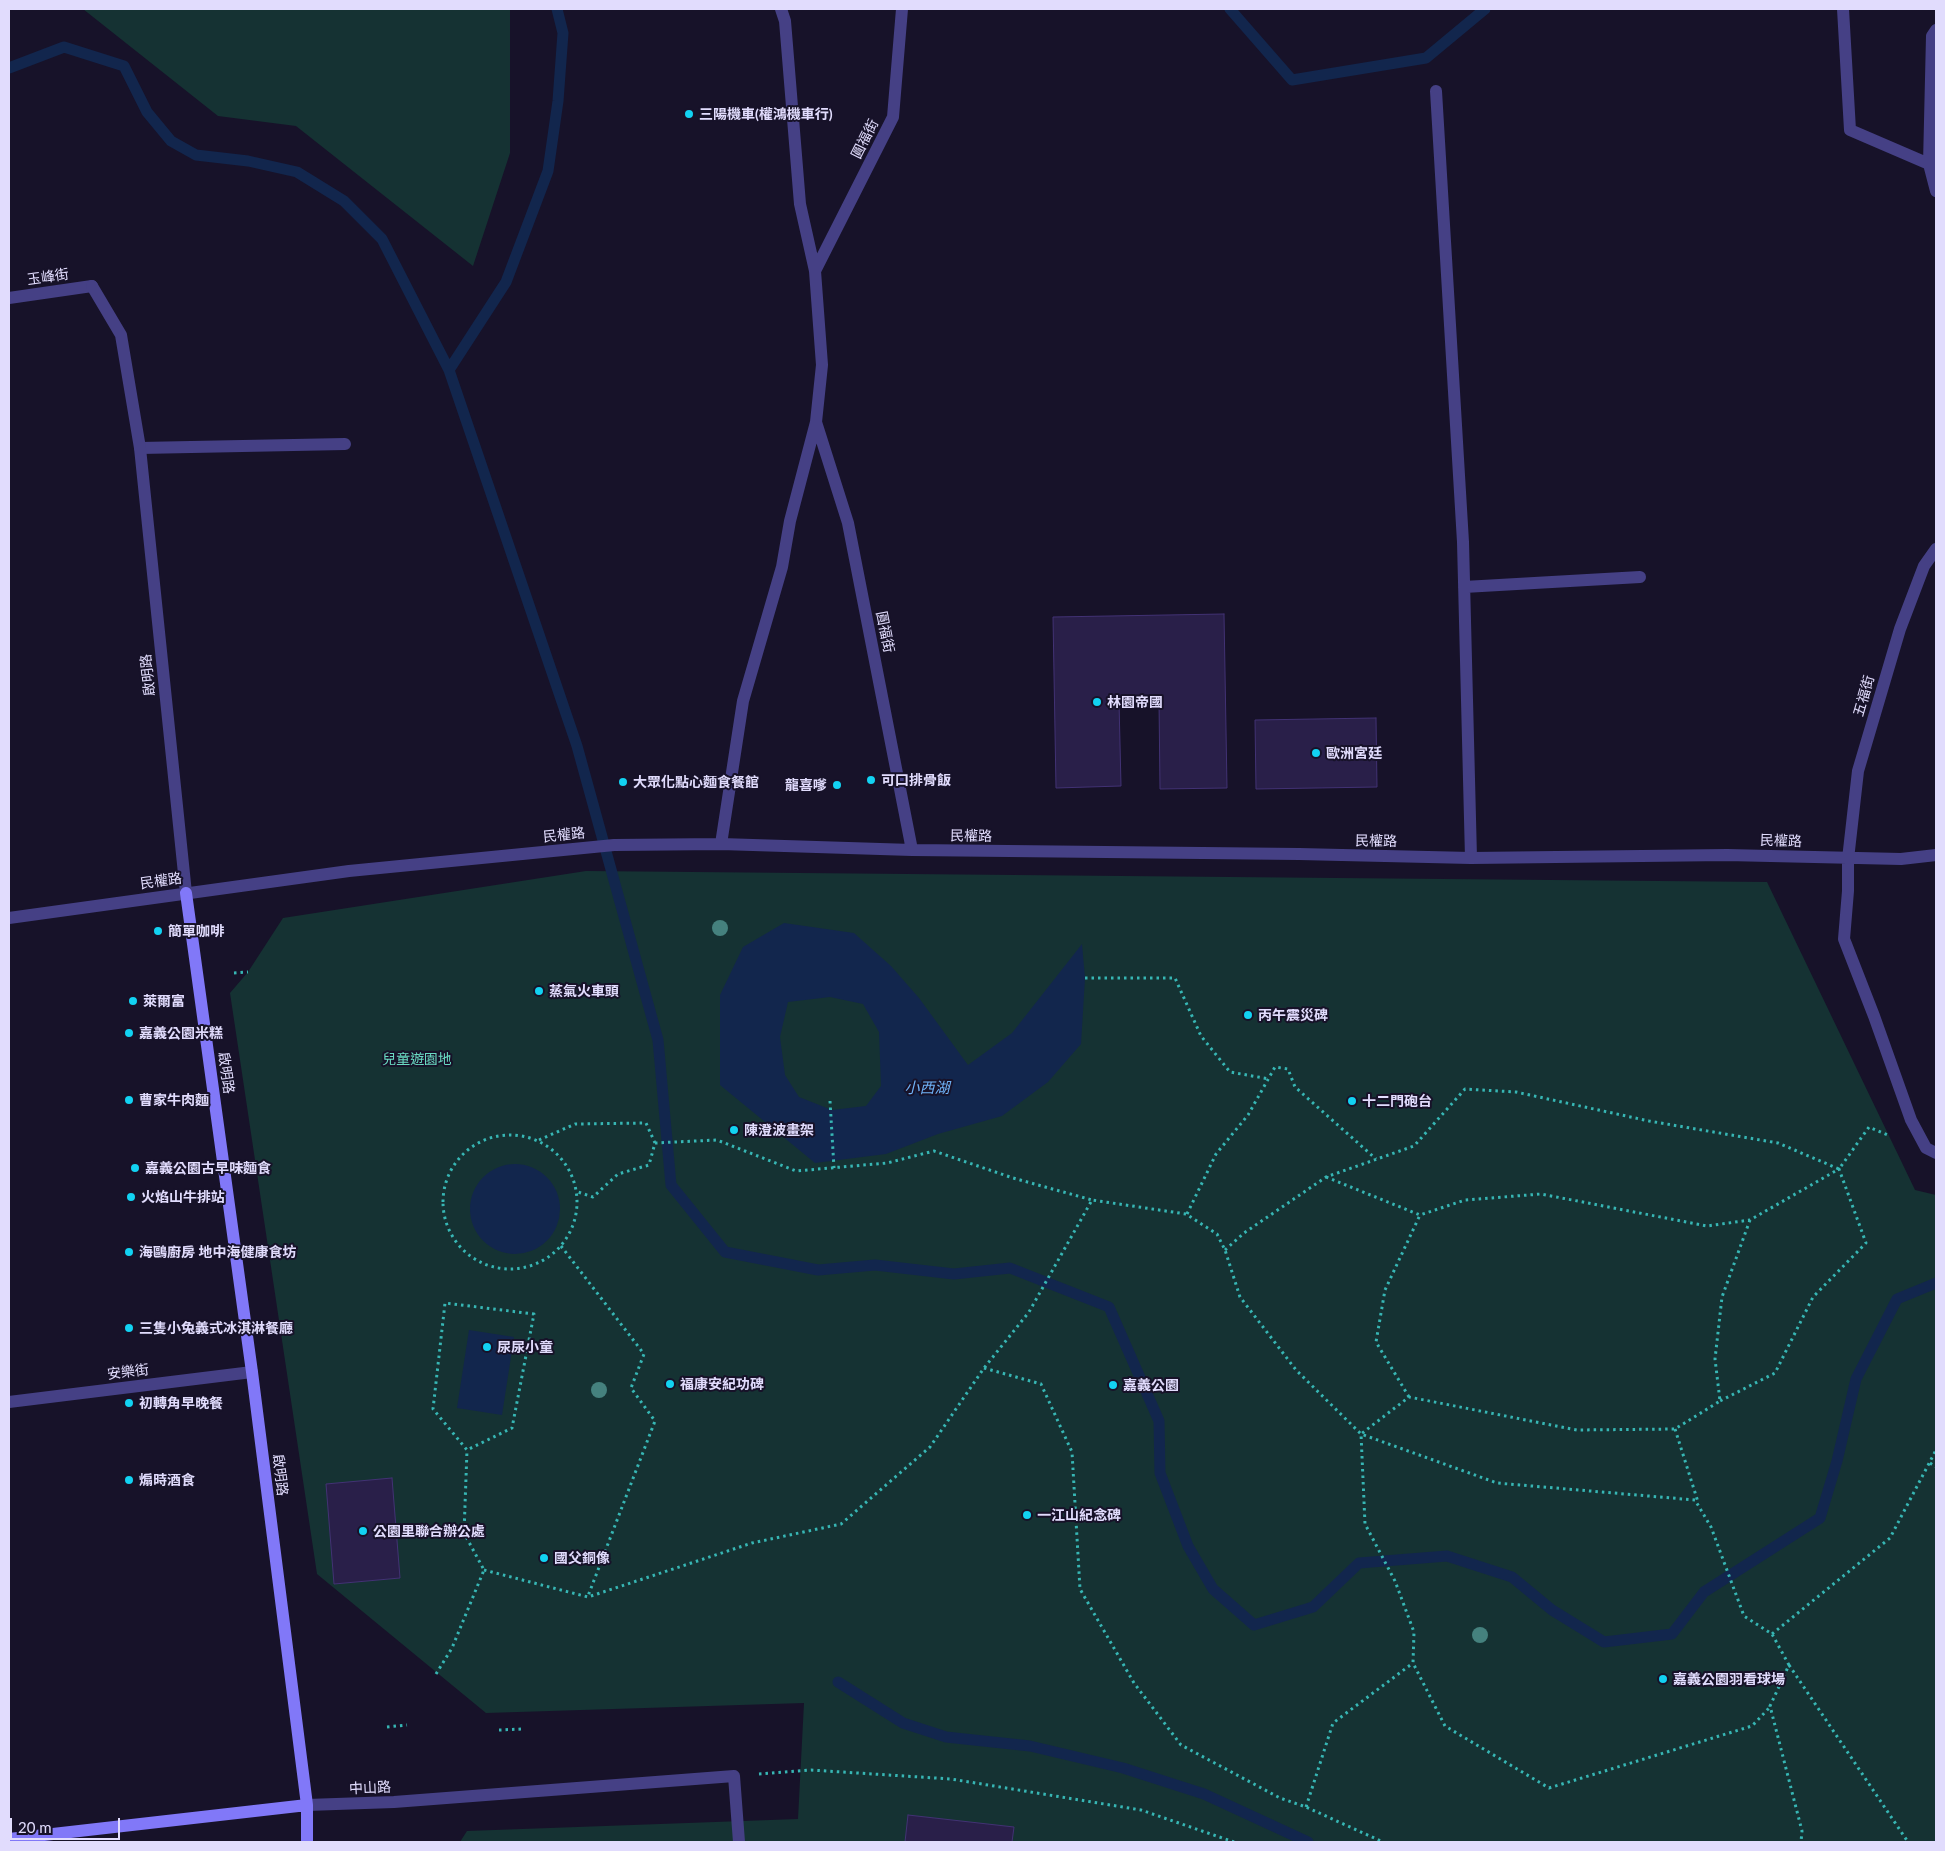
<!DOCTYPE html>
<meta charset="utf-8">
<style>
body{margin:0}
#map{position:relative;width:1945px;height:1851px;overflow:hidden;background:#171229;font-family:Lato,sans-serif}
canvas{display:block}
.frame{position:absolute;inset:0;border:10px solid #e1dcfd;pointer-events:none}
.scale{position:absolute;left:10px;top:1818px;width:110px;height:22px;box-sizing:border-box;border:2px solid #e1dcfd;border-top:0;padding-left:6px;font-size:15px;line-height:18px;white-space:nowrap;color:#e1dcfd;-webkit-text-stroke:4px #171229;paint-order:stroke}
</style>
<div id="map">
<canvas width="1945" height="1851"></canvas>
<div class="frame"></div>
<div class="scale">20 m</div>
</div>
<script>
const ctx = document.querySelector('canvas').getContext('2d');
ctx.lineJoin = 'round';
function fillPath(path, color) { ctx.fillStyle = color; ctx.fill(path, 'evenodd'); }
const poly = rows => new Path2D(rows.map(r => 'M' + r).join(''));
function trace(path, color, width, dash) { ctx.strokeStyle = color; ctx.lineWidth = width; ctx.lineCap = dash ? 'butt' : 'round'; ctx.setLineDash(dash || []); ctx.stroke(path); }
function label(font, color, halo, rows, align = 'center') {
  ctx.font = font + ' Lato,"Noto Sans TC",sans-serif'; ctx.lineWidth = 4; ctx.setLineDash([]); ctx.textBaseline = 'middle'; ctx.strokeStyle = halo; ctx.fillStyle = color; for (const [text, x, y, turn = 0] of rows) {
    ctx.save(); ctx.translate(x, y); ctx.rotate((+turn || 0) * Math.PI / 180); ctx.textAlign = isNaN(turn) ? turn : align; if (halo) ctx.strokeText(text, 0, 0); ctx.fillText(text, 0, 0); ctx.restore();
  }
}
fillPath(poly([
 [83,9,510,9,510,153,473,266,296,126,218,116],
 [586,871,1767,882,1915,1190,1936,1195,1936,1842,460,1842,467,1831,798,1819,804,1703,486,1713,317,1574,230,993,248,972,283,918]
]), '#153233');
fillPath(poly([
 [784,923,854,933,891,966,919,998,968,1065,1012,1033,1082,944,1085,978,1081,1044,1048,1082,1002,1116,938,1134,886,1154,815,1163,720,1085,720,995,743,947],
 [830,997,863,1004,879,1032,881,1086,866,1106,832,1110,799,1097,785,1075,780,1037,788,1002],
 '470 1209a45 45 0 1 1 90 0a45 45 0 1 1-90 0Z',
 [469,1330,514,1337,502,1415,457,1408]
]), '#12264d');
trace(poly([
 [1230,9,1292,80,1426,58,1485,9],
 [9,68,64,47,124,66,147,112,171,141,196,155,248,161,297,172,344,201,382,239,449,370,577,746,658,1040,671,1185,725,1252,818,1270,875,1265,954,1274,1010,1268,1109,1307,1159,1421,1160,1473,1188,1546,1213,1589,1254,1625,1313,1607,1359,1563,1447,1556,1512,1577,1552,1610,1604,1642,1672,1634,1704,1592,1820,1518,1837,1461,1856,1379,1897,1299,1936,1283],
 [449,370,506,282,548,171,558,101,563,33,557,9],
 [838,1682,903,1723,946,1737,1030,1746,1123,1768,1204,1794,1308,1842]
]), '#12264d', 11);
const building = poly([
 [1224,614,1227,788,1160,789,1159,701,1119,702,1121,786,1056,788,1053,617,1224,614],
 [1376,718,1377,787,1256,789,1255,720,1376,718],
 [392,1478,400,1578,334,1584,326,1484,392,1478],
 [908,1815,1014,1827,1012,1842,905,1842,908,1815]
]);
fillPath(building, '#291f49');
trace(building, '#423274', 1);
trace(poly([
 [234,973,248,972],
 [1085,978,1175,978,1201,1036,1230,1072,1269,1079],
 [830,1101,834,1168],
 '443 1202a67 67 0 1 1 134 0a67 67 0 1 1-134 0Z',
 [539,1140,575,1124,646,1123,655,1143,649,1165,618,1174,593,1197,578,1192],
 [655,1143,717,1140,796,1171,887,1163,934,1151,1013,1178,1092,1200],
 [1326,1177,1420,1215,1465,1200,1541,1194,1707,1226,1750,1220,1839,1169,1866,1243,1813,1297,1775,1373,1720,1401],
 [1187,1214,1216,1154,1248,1115,1275,1067,1288,1069,1295,1087,1376,1159],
 [1750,1220,1722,1297,1715,1359,1720,1401,1675,1429,1577,1430,1409,1397,1361,1434,1365,1524,1395,1581,1414,1632,1413,1663,1445,1726,1549,1788,1752,1726,1770,1707],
 [561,1246,644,1354,631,1388,655,1421,588,1596],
 [1225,1250,1244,1233,1326,1177,1414,1146,1465,1089,1516,1092,1649,1121,1778,1143,1839,1169,1869,1127,1890,1136],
 [984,1368,1041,1384,1072,1452,1080,1589,1134,1683,1181,1745,1280,1798,1306,1807,1383,1842],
 [1409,1397,1376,1342,1385,1290,1420,1215],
 [1675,1429,1698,1502],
 [1930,1463,1936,1467],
 [484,1570,588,1597,752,1543,841,1524,930,1447,984,1368,1029,1312,1092,1200,1186,1214,1217,1234,1225,1250,1240,1297,1296,1370,1361,1434,1497,1483,1695,1500,1711,1527,1744,1616,1772,1634,1789,1665,1770,1706,1802,1831,1801,1842],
 [1772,1634,1890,1538,1936,1450],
 [1789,1665,1908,1842],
 [436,1674,452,1648,484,1570,464,1533,467,1450,433,1409,445,1303,534,1314,512,1428,467,1450],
 [387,1727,407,1725],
 [499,1730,522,1729],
 [759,1774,811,1770,951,1779,1141,1810,1234,1842],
 [1306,1807,1333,1723,1413,1663]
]), '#37b6b4', 3, [2.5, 4]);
trace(poly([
 [1843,9,1850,130,1929,164,1936,191],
 [1436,91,1463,542,1471,858],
 [1929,164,1932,36,1936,30],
 [9,298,92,286],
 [140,448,345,444],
 [1464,587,1640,577]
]), '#454085', 12);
trace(poly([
 [781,9,785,21,800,204,815,271,822,365,816,422,848,523,912,850],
 [815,271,893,117,902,9],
 [92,286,121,335,140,448,186,893],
 [1936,549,1924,566,1900,629,1858,771,1848,859,1848,891,1844,939,1874,1016,1911,1120,1926,1148,1936,1153],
 [721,844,743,701,782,567,790,521,816,422],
 [9,918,349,871,614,845,721,844,912,850,1299,854,1471,858,1727,855,1901,859,1936,855],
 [9,1402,252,1372],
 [307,1805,394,1802,734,1776,739,1842]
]), '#454085', 12);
trace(poly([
 [186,893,252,1372,307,1805,307,1842],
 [9,1839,307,1805]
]), '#8178f8', 12);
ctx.fillStyle = '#45817e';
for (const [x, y] of [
 [720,928],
 [599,1390],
 [1480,1635]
]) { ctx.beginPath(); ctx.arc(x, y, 8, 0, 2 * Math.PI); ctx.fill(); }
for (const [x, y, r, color] of [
 [689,114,5,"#12d2f2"],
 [1097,702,5,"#12d2f2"],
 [1316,753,5,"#12d2f2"],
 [871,780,5,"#12d2f2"],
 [623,782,5,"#12d2f2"],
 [837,785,5,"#12d2f2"],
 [158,931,5,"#12d2f2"],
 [539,991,5,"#12d2f2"],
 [133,1001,5,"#12d2f2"],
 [1248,1015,5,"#12d2f2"],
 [129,1033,5,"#12d2f2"],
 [129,1100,5,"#12d2f2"],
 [1352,1101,5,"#12d2f2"],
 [734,1130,5,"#12d2f2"],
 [135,1168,5,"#12d2f2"],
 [131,1197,5,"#12d2f2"],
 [129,1252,5,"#12d2f2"],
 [129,1328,5,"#12d2f2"],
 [487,1347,5,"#12d2f2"],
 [670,1384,5,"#12d2f2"],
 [1113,1385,5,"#12d2f2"],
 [129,1403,5,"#12d2f2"],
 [129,1480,5,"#12d2f2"],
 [1027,1515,5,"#12d2f2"],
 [363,1531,5,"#12d2f2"],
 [544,1558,5,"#12d2f2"],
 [1663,1679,5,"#12d2f2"]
]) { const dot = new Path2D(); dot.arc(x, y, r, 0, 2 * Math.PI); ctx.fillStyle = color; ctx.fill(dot); trace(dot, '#171229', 2); }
label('bold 14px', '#e1dcfd', '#171229', [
 ["三陽機車(權鴻機車行)",699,114],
 ["林園帝國",1107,702],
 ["歐洲宮廷",1326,753],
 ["可口排骨飯",881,780],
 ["大眾化點心麵食餐館",633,782],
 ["龍喜嗲",827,785,"right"],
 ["簡單咖啡",168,931],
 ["蒸氣火車頭",549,991],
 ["萊爾富",143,1001],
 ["丙午震災碑",1258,1015],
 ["嘉義公園米糕",139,1033],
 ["曹家牛肉麵",139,1100],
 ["十二門砲台",1362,1101],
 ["陳澄波畫架",744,1130],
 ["嘉義公園古早味麵食",145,1168],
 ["火焰山牛排站",141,1197],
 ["海鷗廚房 地中海健康食坊",139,1252],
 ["三隻小兔義式冰淇淋餐廳",139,1328],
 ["尿尿小童",497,1347],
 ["福康安紀功碑",680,1384],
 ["嘉義公園",1123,1385],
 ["初轉角早晚餐",139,1403],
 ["煽時酒食",139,1480],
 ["一江山紀念碑",1037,1515],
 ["公園里聯合辦公處",373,1531],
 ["國父銅像",554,1558],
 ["嘉義公園羽看球場",1673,1679]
], 'left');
label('14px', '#e1dcfd', '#171229', [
 ["圓福街",865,139,-63],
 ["玉峰街",48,277,-8],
 ["圓福街",885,632,79],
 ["啟明路",148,675,-96],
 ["五福街",1864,696,-74],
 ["民權路",564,835,-6],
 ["民權路",971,836,1],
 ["民權路",1376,841,1],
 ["民權路",1781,841,2],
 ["民權路",161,881,-8],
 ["啟明路",226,1073,82],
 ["安樂街",128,1372,-7],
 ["啟明路",280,1475,83],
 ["中山路",370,1788,-3]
]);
label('14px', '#6adbc3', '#171229', [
 ["兒童遊園地",417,1059]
]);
label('italic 15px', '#6fb2f7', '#171229', [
 ["小西湖",927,1088]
]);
</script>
